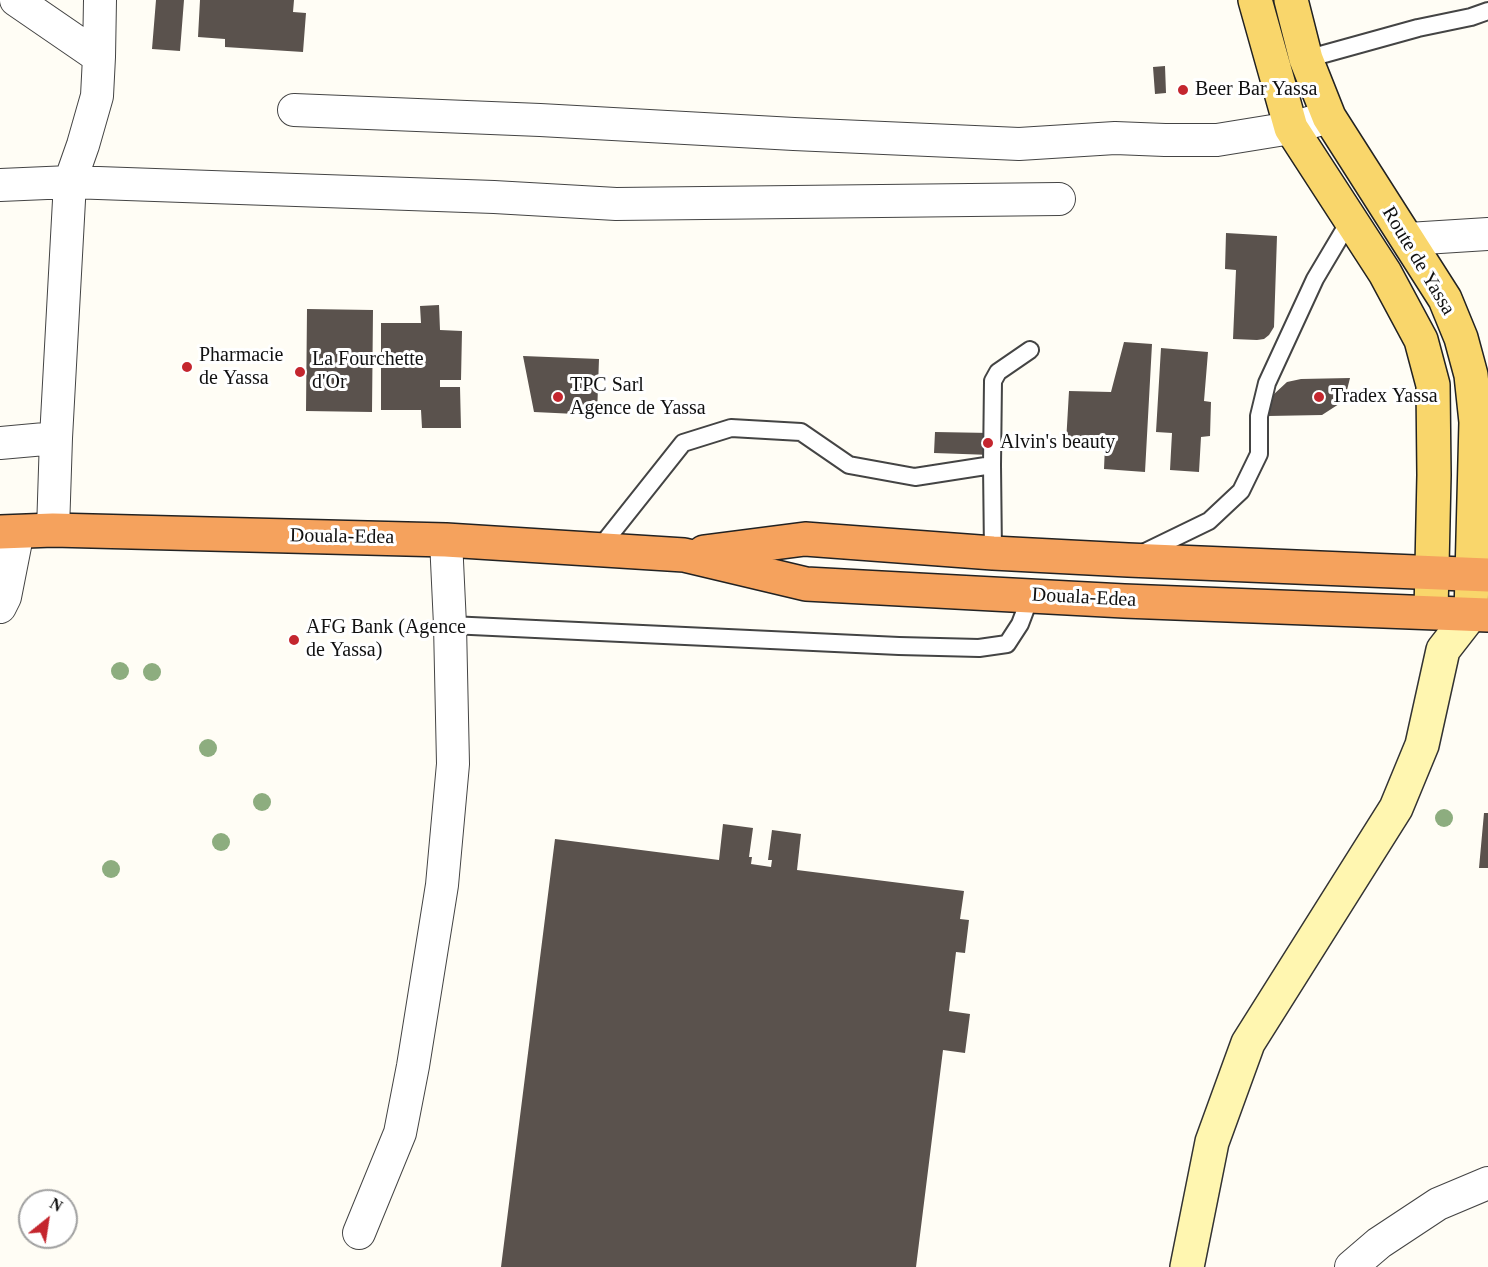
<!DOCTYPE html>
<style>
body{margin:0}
#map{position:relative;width:1488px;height:1267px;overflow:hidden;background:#fffdf5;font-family:"Times New Roman",serif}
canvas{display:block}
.north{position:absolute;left:18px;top:1189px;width:60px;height:60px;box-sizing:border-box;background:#fff;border:2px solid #a0a0a0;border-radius:50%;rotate:30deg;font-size:16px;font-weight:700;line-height:24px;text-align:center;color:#111}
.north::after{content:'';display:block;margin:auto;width:21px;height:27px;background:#c4262e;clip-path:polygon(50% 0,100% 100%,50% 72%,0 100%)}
</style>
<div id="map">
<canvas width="1488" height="1267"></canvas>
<div class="north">N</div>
</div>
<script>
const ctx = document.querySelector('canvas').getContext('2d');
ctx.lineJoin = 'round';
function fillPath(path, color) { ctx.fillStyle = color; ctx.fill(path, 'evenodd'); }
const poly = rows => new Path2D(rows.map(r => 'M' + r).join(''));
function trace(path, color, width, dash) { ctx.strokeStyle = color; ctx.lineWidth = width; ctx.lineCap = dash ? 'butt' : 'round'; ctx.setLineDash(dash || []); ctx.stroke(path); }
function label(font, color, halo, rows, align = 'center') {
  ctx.font = font + ' "Times New Roman",serif'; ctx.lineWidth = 6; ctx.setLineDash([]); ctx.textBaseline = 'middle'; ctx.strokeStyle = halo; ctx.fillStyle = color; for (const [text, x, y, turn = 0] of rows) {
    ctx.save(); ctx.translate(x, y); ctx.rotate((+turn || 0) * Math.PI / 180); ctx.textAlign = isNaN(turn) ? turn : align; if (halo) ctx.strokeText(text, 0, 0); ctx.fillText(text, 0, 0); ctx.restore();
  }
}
fillPath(poly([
 [156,0,184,0,180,51,152,49],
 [200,0,294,0,293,12,306,13,303,52,225,47,225,39,198,37],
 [1165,66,1166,93,1155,94,1153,67],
 [1226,233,1277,236,1274,327,1269,335,1264,339,1257,340,1233,339,1236,270,1225,269],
 [439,305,440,330,462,331,461,380,440,380,440,387,460,387,461,428,422,428,421,410,381,410,381,323,421,323,420,306],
 [307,309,373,310,372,412,306,411],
 [1124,342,1152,344,1145,472,1104,469,1105,445,1066,443,1069,391,1111,392],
 [1161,348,1208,352,1204,401,1211,402,1210,436,1201,437,1199,472,1170,470,1172,433,1156,432],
 [523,356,599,359,597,415,534,412],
 [1350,378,1347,390,1339,404,1322,415,1268,416,1273,395,1287,382,1301,379],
 [935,432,991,433,991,455,934,453],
 [1484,813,1488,813,1488,868,1479,868],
 [723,824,753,828,749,857,752,857,751,864,771,867,772,860,768,860,772,830,801,834,797,870,964,891,960,919,969,920,965,953,956,952,949,1011,970,1014,965,1053,943,1050,916,1267,501,1267,555,839,719,860]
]), '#5a524d');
const lane = poly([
 [1306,59,1418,28,1471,17,1488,11],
 [598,550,683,443,731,428,801,432,849,465,915,477,992,465],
 [993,553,992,465,993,381,998,372,1030,350],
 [1141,554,1209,521,1241,491,1259,454,1259,416,1267,383,1315,279,1350,220],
 [450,625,899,646,979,648,1007,644,1020,624,1031,595]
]);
const street = poly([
 [16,0,99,57],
 [294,110,540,120,794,134,1019,144,1115,138,1165,140,1217,140,1291,128,1329,117],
 [0,185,70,182,494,197,616,204,1059,199],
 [1408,239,1488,234],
 [0,443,56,438],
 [53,530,56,438,70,182,83,145,97,96,99,57,100,0],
 [0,607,5,597,18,531],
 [359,1233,400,1133,413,1066,442,885,453,764,450,625,446,540],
 [1351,1267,1379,1243,1438,1204,1488,1183]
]);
const secondary = poly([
 [1187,1267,1212,1142,1248,1043,1396,808,1422,745,1443,650,1471,614]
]);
const primary = poly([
 [1255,0,1291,128,1385,273,1421,340,1433,385,1434,475,1431,612],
 [1291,0,1306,59,1329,117,1445,299,1461,338,1471,375,1476,422,1471,614]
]);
const highway = poly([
 [0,532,53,530,446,540,684,555,806,584,1124,601,1488,615],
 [704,552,805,539,993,553,1128,560,1488,575]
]);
trace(lane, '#444', 20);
trace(street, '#444', 34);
trace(secondary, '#333', 36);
trace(primary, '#222', 36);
trace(highway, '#222', 36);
trace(lane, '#fff', 16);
trace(street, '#fff', 32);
trace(secondary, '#fff6b0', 33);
trace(primary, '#f9d66b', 33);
trace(highway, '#f5a25d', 33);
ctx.fillStyle = '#8dad7f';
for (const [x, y] of [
 [120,671],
 [152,672],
 [208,748],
 [262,802],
 [1444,818],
 [221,842],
 [111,869]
]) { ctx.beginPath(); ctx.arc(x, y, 9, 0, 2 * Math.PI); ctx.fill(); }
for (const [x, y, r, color] of [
 [1183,90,6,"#c4262e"],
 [187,367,6,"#c4262e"],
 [300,372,6,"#c4262e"],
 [558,397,6,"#c4262e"],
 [1319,397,6,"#c4262e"],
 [988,443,6,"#c4262e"],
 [294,640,6,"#c4262e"]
]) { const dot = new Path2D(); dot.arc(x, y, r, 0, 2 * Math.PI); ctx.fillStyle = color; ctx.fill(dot); trace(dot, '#fff', 2); }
label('20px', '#111', '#fff', [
 ["Beer Bar Yassa",1195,90],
 ["Pharmacie",199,356],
 ["de Yassa",199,379],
 ["La Fourchette",312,360],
 ["d'Or",312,383],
 ["TPC Sarl",570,386],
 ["Agence de Yassa",570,409],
 ["Tradex Yassa",1331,397],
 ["Alvin's beauty",1000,443],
 ["AFG Bank (Agence",306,628],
 ["de Yassa)",306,651]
], 'left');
label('20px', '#111', '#fff', [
 ["Route de Yassa",1418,261,59],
 ["Douala-Edea",342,537,1],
 ["Douala-Edea",1084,598,3]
]);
</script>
